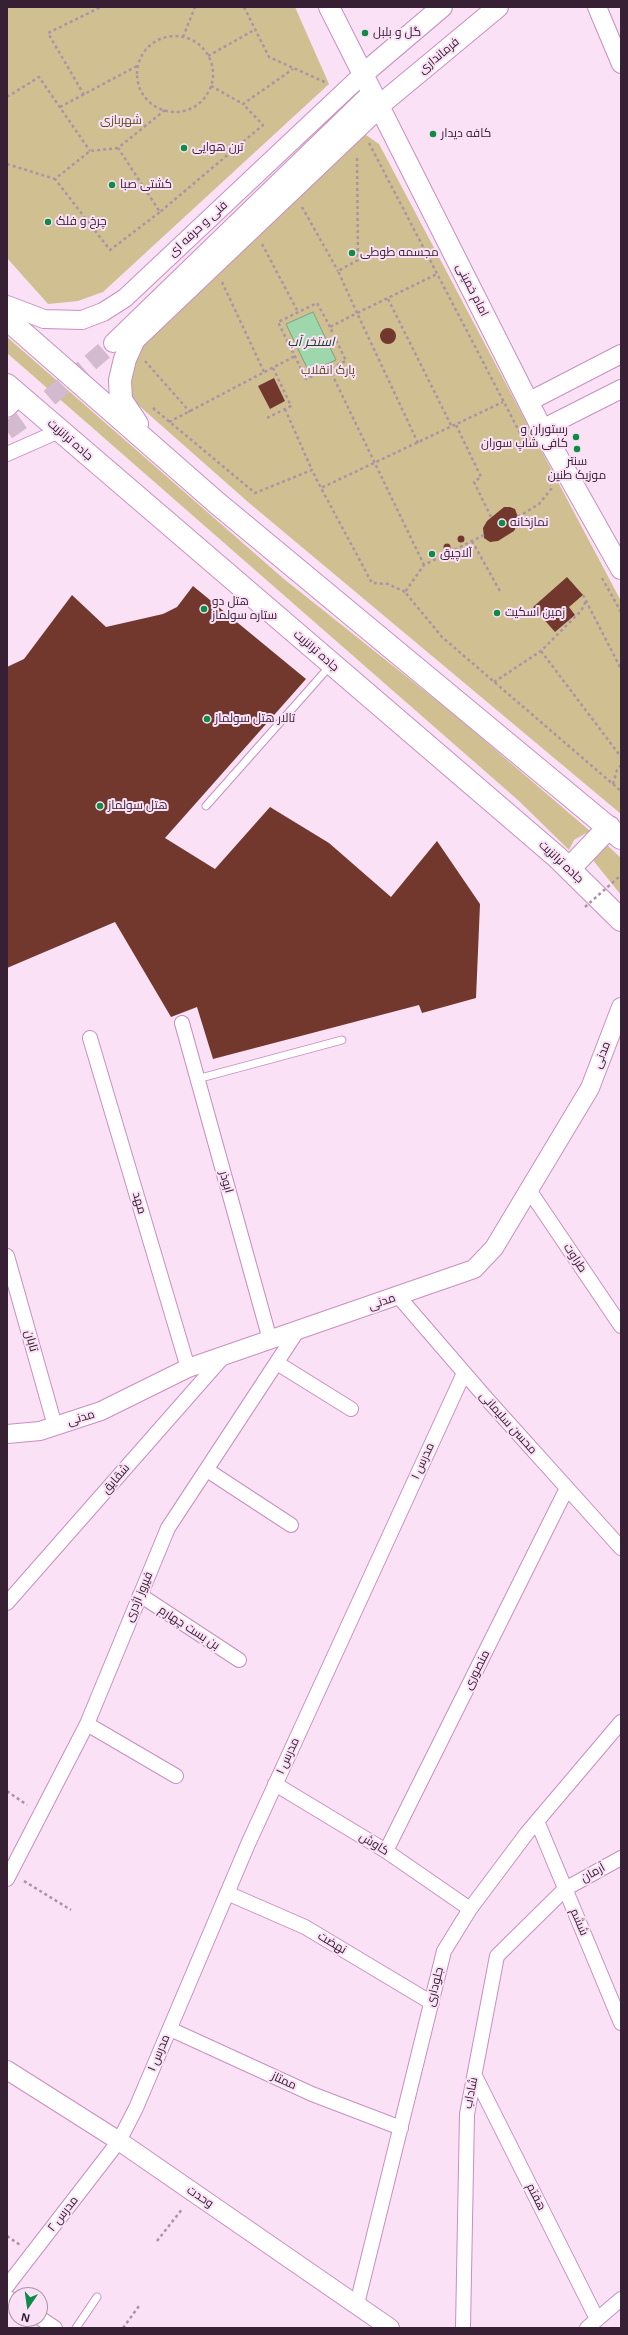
<!DOCTYPE html>
<meta charset="utf-8">
<style>
body{margin:0}
#map{position:relative;width:628px;height:2335px;overflow:hidden;background:#fae1f5;font-family:"Open Sans",sans-serif}
canvas{display:block}
.frame{position:absolute;inset:0;border:8px solid #372034;pointer-events:none}
.north{position:absolute;left:8px;top:2287px;width:40px;height:40px;box-sizing:border-box;background:#fae1f5;border:1px solid #ac94a8;border-radius:50%;rotate:193deg;font-size:11px;font-weight:700;line-height:16px;text-align:center;color:#372034}
.north::after{content:'';display:block;margin:auto;width:14px;height:18px;background:#0e8b46;clip-path:polygon(50% 0,100% 100%,50% 72%,0 100%)}
</style>
<div id="map">
<canvas width="628" height="2335"></canvas>
<div class="frame"></div>
<div class="north">N</div>
</div>
<script>
const ctx = document.querySelector('canvas').getContext('2d');
ctx.lineJoin = 'round';
function fillPath(path, color) { ctx.fillStyle = color; ctx.fill(path, 'evenodd'); }
const poly = rows => new Path2D(rows.map(r => 'M' + r).join(''));
function trace(path, color, width, dash) { ctx.strokeStyle = color; ctx.lineWidth = width; ctx.lineCap = dash ? 'butt' : 'round'; ctx.setLineDash(dash || []); ctx.stroke(path); }
function label(font, color, halo, rows, align = 'center') {
  ctx.font = font + ' "Open Sans",Cairo,sans-serif'; ctx.lineWidth = 4; ctx.setLineDash([]); ctx.textBaseline = 'middle'; ctx.strokeStyle = halo; ctx.fillStyle = color; for (const [text, x, y, turn = 0] of rows) {
    ctx.save(); ctx.translate(x, y); ctx.rotate((+turn || 0) * Math.PI / 180); ctx.textAlign = isNaN(turn) ? turn : align; if (halo) ctx.strokeText(text, 0, 0); ctx.fillText(text, 0, 0); ctx.restore();
  }
}
fillPath(poly([
 [7,7,295,7,329,84,103,292,78,301,48,304,7,258],
 [366,135,379,144,621,601,621,814,248,502,136,403,131,396,129,380,143,341,354,140],
 [7,337,284,579,456,716,590,831,574,840,569,850,519,801,7,353],
 [606,844,621,858,621,895,592,859]
]), '#d0c091');
const water = poly([
 [313,312,336,360,309,372,286,324,313,312]
]);
fillPath(water, '#9ed7ac');
trace(water, '#7fa088', 1);
fillPath(poly([
 '380 336a8 8 0 1 1 16 0a8 8 0 1 1-16 0Z',
 [274,378,285,401,270,409,258,386],
 [504,507,510,507,515,509,519,520,517,525,514,531,498,541,490,542,484,538,483,528,487,521],
 '457.5 539a3.5 3.5 0 1 1 7 0a3.5 3.5 0 1 1-7 0Z',
 '443.5 547a3.5 3.5 0 1 1 7 0a3.5 3.5 0 1 1-7 0Z',
 '428.5 554a3.5 3.5 0 1 1 7 0a3.5 3.5 0 1 1-7 0Z',
 [567,577,583,595,569,607,575,615,555,632,533,607],
 [193,586,306,679,165,838,215,869,270,807,329,843,391,897,437,841,480,904,476,998,422,1013,419,1005,213,1059,197,1007,171,1017,115,922,7,968,7,667,24,659,72,595,106,627,163,614,177,607]
]), '#72382d');
trace(poly([
 [7,431,27,417,113,343]
]), '#d3bace', 18, [18, 9]);
const service = poly([
 [206,806,330,666],
 [197,1079,342,1040],
 [76,2328,97,2297]
]);
const minor = poly([
 [7,454,59,431],
 [182,1023,270,1340],
 [90,1038,188,1368],
 [529,1190,621,1326],
 [7,1256,55,1426],
 [398,1296,486,1398,621,1548],
 [277,1363,351,1409],
 [207,1470,291,1525],
 [140,1595,239,1660],
 [7,1603,224,1356],
 [87,1724,176,1776],
 [275,1784,386,1851,470,1909],
 [537,1821,621,2023],
 [386,1851,567,1488],
 [7,1879,87,1724,168,1528,298,1330],
 [227,1893,305,1927,432,2003],
 [170,2029,312,2094,401,2128],
 [475,2076,597,2319],
 [7,2286,119,2141,136,2108,248,1844,464,1373],
 [7,2297,16,2303],
 [357,2304,444,1951,470,1909,527,1833,621,1722],
 [40,2318,55,2328],
 [463,2328,467,2114,497,1956,565,1889,621,1858],
 [587,2328,621,2299]
]);
const tertiary = poly([
 [597,7,621,64],
 [7,305,44,319,82,320,103,312,125,298,362,75],
 [113,343,372,92],
 [528,402,621,354],
 [7,408,19,396],
 [542,429,621,389],
 [7,1434,40,1431,101,1411,188,1368,474,1269,494,1248,590,1088,621,1007],
 [7,2070,119,2141,390,2328]
]);
const secondary = poly([
 [329,7,542,429,621,569],
 [362,75,442,7],
 [380,105,498,7]
]);
const primary = poly([
 [7,319,217,503,621,838],
 [7,385,557,857,621,920],
 [137,424,121,400,120,380,125,359,134,339,380,105],
 [570,868,609,827]
]);
trace(service, '#c98fc1', 9);
trace(minor, '#c98fc1', 16);
trace(tertiary, '#c98fc1', 20);
trace(secondary, '#c98fc1', 22);
trace(primary, '#c98fc1', 24);
trace(poly([
 [244,7,269,57,327,83],
 '137 74a38 38 0 1 1 76 0a38 38 0 1 1-76 0Z',
 [183,37,195,7],
 [208,56,256,29],
 [211,86,243,104,293,69],
 [84,95,48,33,101,7],
 [7,97,39,77,90,151],
 [60,107,137,66],
 [165,110,118,148,160,212,263,125,243,104],
 [369,143,520,433],
 [118,148,90,151,55,179,110,250,160,212],
 [7,164,55,179],
 [302,207,338,271],
 [262,244,298,312],
 [222,282,264,372],
 [388,299,452,427],
 [330,327,317,303,278,322,306,379,346,361,330,327,357,313,338,271,358,260,357,156],
 [145,361,190,412],
 [329,368,424,565],
 [153,408,255,493,312,470,321,488],
 [285,409,312,470],
 [267,418,291,406,273,368],
 [169,422,295,356],
 [456,425,481,477,474,482,491,517],
 [418,443,357,313,437,274],
 [518,517,539,504,552,488,550,486],
 [484,535,424,565,405,592,442,637,621,791],
 [472,541,501,593],
 [602,578,621,612],
 [405,592,388,584,372,583,321,488,503,402],
 [583,595,621,669],
 [541,651,621,757],
 [494,682,541,651,581,611,586,601],
 [613,784,617,770,621,765],
 [7,1791,27,1805],
 [24,1881,71,1910],
 [7,2236,20,2245],
 [157,2241,183,2208],
 [123,2328,139,2306]
]), '#ab93a7', 2.5, [3, 3]);
trace(service, '#fff', 7);
trace(minor, '#fff', 14);
trace(tertiary, '#fff', 18);
trace(secondary, '#fff', 20);
trace(primary, '#fff', 22);
trace(poly([
 [585,907,621,875]
]), '#ab93a7', 2.5, [3, 3]);
for (const [x, y, r, color] of [
 [365,33,4,"#0e8b46"],
 [433,134,4,"#0e8b46"],
 [184,148,4,"#0e8b46"],
 [112,185,4,"#0e8b46"],
 [48,222,4,"#0e8b46"],
 [352,253,4,"#0e8b46"],
 [576,437,4,"#0e8b46"],
 [577,449,4,"#0e8b46"],
 [502,523,4,"#0e8b46"],
 [432,554,4,"#0e8b46"],
 [204,609,4,"#0e8b46"],
 [497,613,4,"#0e8b46"],
 [207,719,4,"#0e8b46"],
 [100,806,4,"#0e8b46"]
]) { const dot = new Path2D(); dot.arc(x, y, r, 0, 2 * Math.PI); ctx.fillStyle = color; ctx.fill(dot); trace(dot, '#fae1f5', 1.5); }
label('12px', '#372034', '#fae1f5', [
 ["گل و بلبل",373,33],
 ["کافه دیدار",441,134],
 ["ترن هوایی",192,148],
 ["کشتی صبا",120,185],
 ["چرخ و فلک",56,222],
 ["مجسمه طوطی",360,253],
 ["رستوران و",568,430,"right"],
 ["کافی شاپ سوران",568,444,"right"],
 ["سنتر",577,462,"center"],
 ["موزیک طنین",577,476,"center"],
 ["نمازخانه",510,523],
 ["آلاچیق",440,554],
 ["هتل دو",212,602],
 ["ستاره سولماز",212,616],
 ["زمین اسکیت",505,613],
 ["تالار هتل سولماز",215,719],
 ["هتل سولماز",108,806]
], 'left');
label('12px', '#372034', '#fae1f5', [
 ["فرمانداری",439,56,-40],
 ["فنی و حرفه ای",198,229,-43],
 ["امام خمینی",472,290,63],
 ["جاده ترانزیت",70,440,41],
 ["جاده ترانزیت",316,651,41],
 ["جاده ترانزیت",561,862,43],
 ["مدنی",602,1055,-69],
 ["ابوذر",226,1182,74],
 ["مهد",139,1203,74],
 ["طراوت",575,1258,56],
 ["مدنی",382,1302,-19],
 ["تابان",31,1341,74],
 ["مدنی",81,1418,-17],
 ["محسن سلیمانی",508,1423,48],
 ["مدرس ۱",423,1461,-65],
 ["شقایق",116,1479,-49],
 ["فیروز اژدری",139,1597,-67],
 ["بن بست چهارم",189,1628,33],
 ["منصوری",477,1670,-63],
 ["مدرس ۱",288,1756,-65],
 ["کاوش",374,1844,32],
 ["آرمان",593,1873,-29],
 ["ششم",579,1922,67],
 ["نهضت",332,1943,31],
 ["جلوداری",435,1987,-76],
 ["مدرس ۱",159,2053,-67],
 ["ممتاز",284,2081,25],
 ["شاداب",471,2093,-79],
 ["وحدت",200,2197,34],
 ["هفتم",536,2197,63],
 ["مدرس ۲",63,2214,-52]
]);
label('12px', '#584918', '#fae1f5', [
 ["شهربازی",121,121],
 ["پارک انقلاب",328,371]
]);
label('italic 13px', '#164024', '#fae1f5', [
 ["استخر آب",311,342]
]);
</script>
